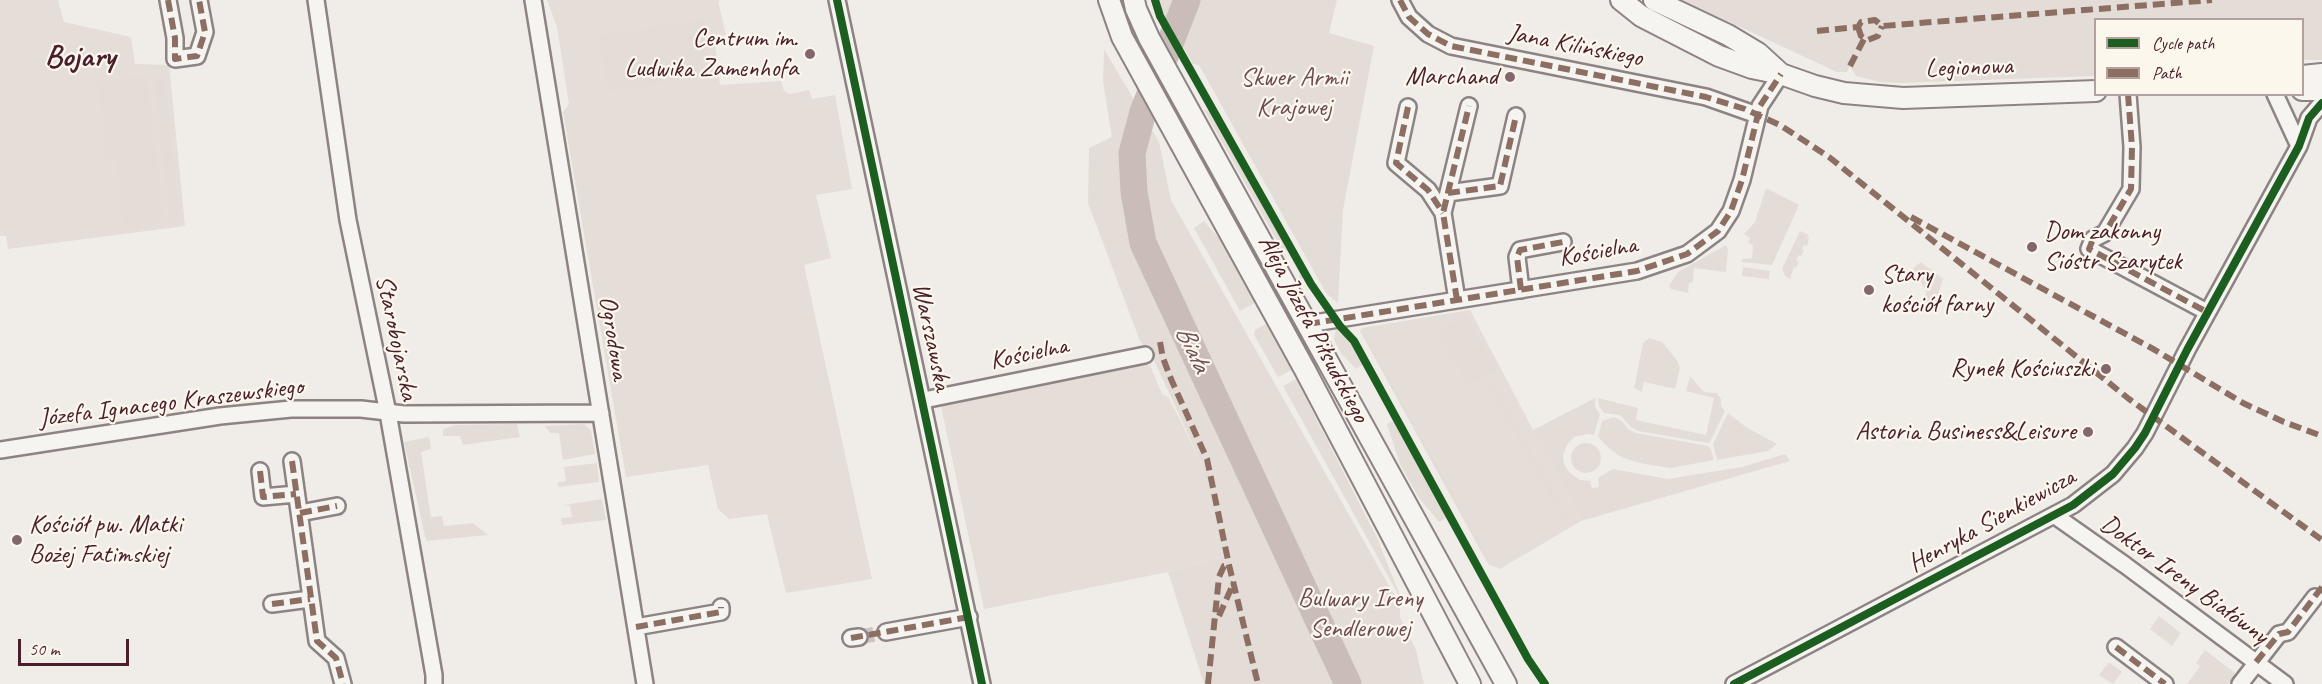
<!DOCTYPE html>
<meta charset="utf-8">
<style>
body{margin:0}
#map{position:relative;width:2322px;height:684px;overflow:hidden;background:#f0ede8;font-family:Caveat,sans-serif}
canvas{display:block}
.legend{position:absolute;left:2094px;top:18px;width:210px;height:78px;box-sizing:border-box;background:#fbf7ec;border:2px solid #b4a19f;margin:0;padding:8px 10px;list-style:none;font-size:18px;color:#4a1f2b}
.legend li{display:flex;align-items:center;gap:12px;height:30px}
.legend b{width:30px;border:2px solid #b4a19f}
.scale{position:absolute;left:18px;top:639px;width:111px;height:27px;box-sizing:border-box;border:3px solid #4a1f2b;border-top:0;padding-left:8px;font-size:18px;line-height:21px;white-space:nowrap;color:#4a1f2b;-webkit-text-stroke:4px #fbf7ec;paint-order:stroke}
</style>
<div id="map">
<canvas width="2322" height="684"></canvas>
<ul class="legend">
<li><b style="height:8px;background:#1b5e20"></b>Cycle path</li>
<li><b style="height:8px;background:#8d6e63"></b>Path</li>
</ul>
<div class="scale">50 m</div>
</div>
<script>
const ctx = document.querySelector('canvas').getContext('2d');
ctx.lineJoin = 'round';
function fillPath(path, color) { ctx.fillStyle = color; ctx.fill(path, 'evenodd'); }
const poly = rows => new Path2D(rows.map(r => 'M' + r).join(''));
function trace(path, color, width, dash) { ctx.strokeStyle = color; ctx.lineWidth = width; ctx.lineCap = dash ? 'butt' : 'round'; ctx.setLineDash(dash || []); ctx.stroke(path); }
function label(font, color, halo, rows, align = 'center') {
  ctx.font = font + ' Caveat,sans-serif'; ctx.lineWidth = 4.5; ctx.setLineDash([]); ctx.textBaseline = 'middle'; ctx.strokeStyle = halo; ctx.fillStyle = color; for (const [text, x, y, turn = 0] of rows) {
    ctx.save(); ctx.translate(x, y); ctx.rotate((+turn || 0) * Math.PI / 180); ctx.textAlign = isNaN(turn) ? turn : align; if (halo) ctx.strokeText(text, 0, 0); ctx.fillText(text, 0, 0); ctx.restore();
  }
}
fillPath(poly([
 [0,0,58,0,64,22,131,37,135,64,169,65,185,226,8,249,6,236,0,236],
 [547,0,722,0,718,1,726,35,714,37,720,85,781,81,784,91,790,94,809,90,812,99,835,95,852,189,816,195,831,258,804,265,872,579,786,593,767,514,729,519,718,509,708,465,626,477,563,112,569,104,557,27],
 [1470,310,1581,521,1500,569,1491,558,1362,328],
 [1150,365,1162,394,1169,398,1201,462,1222,557,1168,572,984,609,941,406,1137,366]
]), '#e5ddd7');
fillPath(poly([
 [1158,0,1337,0,1329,33,1374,46,1343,210,1338,303,1326,293,1199,65,1193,64,1165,17],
 [1682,0,2322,0,2322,60,2303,60,2302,20,2096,20,2095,76,1901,83,1880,82,1856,76,1850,66,1847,72,1837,72],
 [703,19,712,75,608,92,599,36],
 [1104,49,1159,142,1171,200,1400,605,1400,617,1416,650,1424,684,1204,684,1168,572,1222,557,1201,462,1150,352,1140,341,1088,203,1089,148,1112,137,1103,82],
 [154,75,163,75,180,222,170,222],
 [146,76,164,221,124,225,116,160,107,160,98,81],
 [1204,110,1211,111,1302,274,1303,277,1299,281,1300,274,1287,251,1281,248],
 [1766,188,1799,205,1772,265,1742,262,1742,259,1752,258,1753,245,1748,243,1750,238,1744,234,1755,222],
 [1204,221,1225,245,1257,302,1240,311,1194,228],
 [1800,231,1809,235,1807,237,1809,239,1807,246,1804,245,1802,249,1804,250,1801,256,1799,255,1796,260,1799,262,1796,268,1794,267,1790,279,1785,276,1782,269],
 [1726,245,1728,249,1726,272,1694,268,1693,282,1689,283,1688,293,1671,289,1669,286,1678,272],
 [1921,262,1943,279,1936,302,1921,305,1920,302,1927,293,1913,268],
 [1743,267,1770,271,1769,279,1742,276],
 [1466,316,1496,370,1468,385,1438,332],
 [1268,323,1292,370,1278,377,1254,335,1255,330],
 [1338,328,1353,344,1364,364,1356,369,1341,353,1334,340,1335,333],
 [1362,328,1491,558,1500,569,1488,564,1360,331],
 [1649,338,1662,342,1677,360,1680,368,1675,389,1644,382,1642,392,1634,388,1643,343],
 [1690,376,1704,392,1717,393,1721,399,1721,406,1725,411,1710,442,1708,443,1638,431,1631,427,1620,415,1604,413,1599,406,1598,398,1638,408,1636,420,1706,435,1714,398,1686,391],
 [1296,379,1377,538,1404,605,1283,386],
 [1492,381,1572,525,1568,527,1487,384],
 [1595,398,1595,407,1600,414,1594,435,1587,434,1574,437,1567,445,1563,456,1564,464,1569,472,1580,480,1590,481,1592,488,1599,487,1598,478,1613,469,1668,479,1742,467,1785,454,1790,461,1581,521,1533,430],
 [1728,413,1746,427,1777,444,1768,451,1717,460,1713,444],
 [1614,417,1622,421,1629,430,1636,433,1708,446,1711,449,1714,460,1671,468,1644,464,1623,458,1612,451,1598,437,1602,421],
 [1395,420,1448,517,1439,522,1419,498,1400,464,1387,424],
 [517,424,520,437,463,445,460,436,443,436,443,429,456,425],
 [584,424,591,430,595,454,563,460,559,433,550,433,545,426],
 [429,437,431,449,421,452,431,517,442,516,444,526,473,523,488,535,426,541,404,442],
 '1571 458a15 15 0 1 1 30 0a15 15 0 1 1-30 0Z',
 [597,463,599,482,558,487,558,482,566,481,564,467],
 [602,499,606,520,562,525,561,518,572,517,570,506,563,505],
 [2159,616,2181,633,2172,646,2150,629],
 [2205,650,2234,672,2235,675,2228,684,2187,684,2200,666,2196,663],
 [2109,662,2122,672,2113,684,2099,675]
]), '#e4ddd7');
trace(poly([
 [1187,0,1143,112,1132,153,1134,192,1143,243,1348,684]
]), '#cabcb9', 27);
trace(poly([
 [859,637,886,632]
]), '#cfc4c2', 15, [15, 8]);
const minor = poly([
 [168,0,175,38,175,59,197,56,205,32,199,0],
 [316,0,348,220,388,413,434,675,434,684],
 [533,0,645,684],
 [837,0,982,684],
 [1400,0,1409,17,1428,34,1451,46,1706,97,1757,115],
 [2128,94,2132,147,2131,189,2105,233,2093,239,2089,249,2207,312],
 [2275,94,2299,146],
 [1408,107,1396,163,1428,190,1443,213],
 [1448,193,1500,186,1516,116],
 [1521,290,1517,257,1520,250,1563,242],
 [1457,300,1443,213,1469,106],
 [1308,324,1637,271,1687,254,1718,231,1731,211,1742,180,1760,106,1781,74],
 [924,400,1145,355],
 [0,450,220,416,291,409,361,409,404,414,601,413],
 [292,461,317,641,336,658,343,684],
 [260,471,263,497,296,494],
 [300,513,337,506],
 [2054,515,2125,565,2285,684],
 [272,604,310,599],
 [636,627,721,612,721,607],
 [886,632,969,617],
 [851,638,859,637],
 [2116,647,2165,684],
 [1734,684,2073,505,2113,474,2135,448,2145,433,2187,350,2299,146,2309,118,2322,103],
 [2240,684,2279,634,2288,632,2315,597]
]);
const major = poly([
 [1109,0,1122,37,1305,370,1470,684],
 [1134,0,1136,9,1149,38,1506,684],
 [1621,0,1641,16,1719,56,1752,68,1781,74,1815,86,1844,93,1903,98,2096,91],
 [1654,0,1728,35,1758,53,1781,74],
 [2302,76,2322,74],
 [2302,90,2322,90]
]);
trace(minor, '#8d8383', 20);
trace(major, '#8d8383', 24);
trace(minor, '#f5f4f0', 15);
trace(major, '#f5f4f0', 20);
trace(poly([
 [168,0,175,38,175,59,197,56,205,32,199,0],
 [1400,0,1409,17,1428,34,1451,46,1706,97,1745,109,1780,125,1829,157,2129,399,2322,540],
 [1858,27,1861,36,1868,40,1878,36,1882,26],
 [1817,31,1858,27,1861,22,1875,20,1882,26,2212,0],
 [1850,66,1864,39],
 [2128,94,2132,147,2131,189,2105,233,2093,239,2089,249,2207,312],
 [1408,107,1396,163,1428,190,1443,213],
 [1448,193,1500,186,1516,116],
 [1911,217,2155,350,2243,403,2284,422,2322,436],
 [1521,290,1517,257,1520,250,1563,242],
 [1457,300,1443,213,1469,106],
 [1308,324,1637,271,1687,254,1718,231,1731,211,1742,180,1760,106,1781,74],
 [1160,342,1163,358,1171,379,1207,459,1229,565,1258,684],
 [292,461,317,641,336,658,343,684],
 [260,471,263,497,296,494],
 [300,513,337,506],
 [272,604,310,599],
 [1219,616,1234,582],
 [636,627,721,612,721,607],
 [851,638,969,617],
 [2116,647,2165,684],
 [2256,662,2279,634,2288,632,2322,587],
 [1208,684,1219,577,1224,566,1229,565]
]), '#8d6e63', 6, [12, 6]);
trace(poly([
 [837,0,982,684],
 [1155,0,1160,16,1311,284,1340,326,1354,341,1528,659,1545,684],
 [1734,684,2073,505,2113,474,2135,448,2145,433,2187,350,2299,146,2309,118,2322,103]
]), '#1b5e20', 8);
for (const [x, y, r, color] of [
 [810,54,6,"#84676d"],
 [1510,77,6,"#84676d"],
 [2032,247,6,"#84676d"],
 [1869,290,6,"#84676d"],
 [2106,369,6,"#84676d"],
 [2088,432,6,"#84676d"],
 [17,540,6,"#84676d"]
]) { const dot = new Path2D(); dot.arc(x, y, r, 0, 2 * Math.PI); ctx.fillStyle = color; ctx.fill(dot); trace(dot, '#fbf7ec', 2); }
label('26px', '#4a1f2b', '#fbf7ec', [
 ["Centrum im.",798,39],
 ["Ludwika Zamenhofa",798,69],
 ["Marchand",1498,77],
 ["Dom zakonny",2044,232,"left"],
 ["Sióstr Szarytek",2044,262,"left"],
 ["Stary",1881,275,"left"],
 ["kościół farny",1881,305,"left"],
 ["Rynek Kościuszki",2094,369],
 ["Astoria Business&Leisure",2076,432],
 ["Kościół pw. Matki",29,525,"left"],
 ["Bożej Fatimskiej",29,555,"left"]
], 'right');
label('26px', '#4a1f2b', '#fbf7ec', [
 ["Jana Kilińskiego",1575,46,11],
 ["Legionowa",1969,68,-2],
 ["Kościelna",1598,252,-10],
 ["Aleja Józefa Piłsudskiego",1313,329,62],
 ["Warszawska",931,337,78],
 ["Starobojarska",396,338,78],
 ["Ogrodowa",613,338,81],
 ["Kościelna",1029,354,-12],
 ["Józefa Ignacego Kraszewskiego",171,403,-7],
 ["Henryka Sienkiewicza",1992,521,-29],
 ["Doktor Ireny Białówny",2184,580,36]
]);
label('26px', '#6e4b52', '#fbf7ec', [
 ["Skwer Armii",1294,78],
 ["Krajowej",1294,108],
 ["Bulwary Ireny",1360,599],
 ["Sendlerowej",1360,629]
]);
label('italic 27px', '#714f56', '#fbf7ec', [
 ["Biała",1192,349,65]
]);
label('bold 32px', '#4a1f2b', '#fbf7ec', [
 ["Bojary",80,58]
]);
</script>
